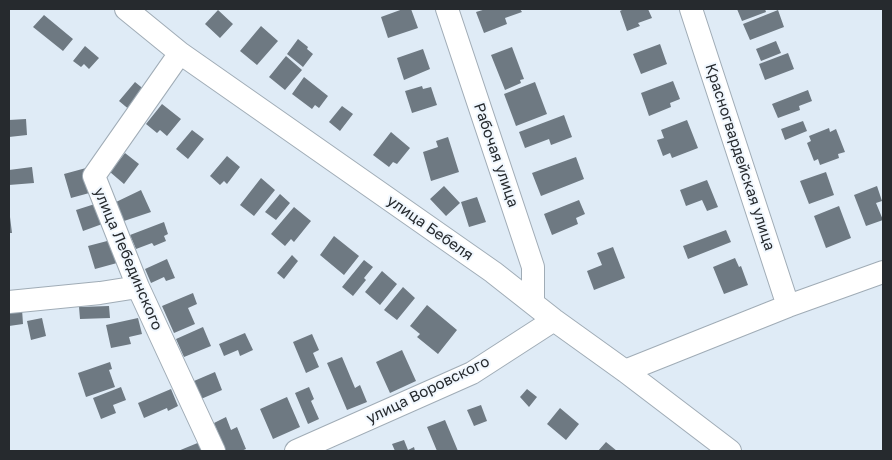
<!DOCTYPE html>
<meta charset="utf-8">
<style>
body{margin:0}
#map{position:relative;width:892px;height:460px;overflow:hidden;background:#dfebf6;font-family:"Golos Text",sans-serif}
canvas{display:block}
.frame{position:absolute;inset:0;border:10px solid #262a2e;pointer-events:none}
</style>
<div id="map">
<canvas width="892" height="460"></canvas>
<div class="frame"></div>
</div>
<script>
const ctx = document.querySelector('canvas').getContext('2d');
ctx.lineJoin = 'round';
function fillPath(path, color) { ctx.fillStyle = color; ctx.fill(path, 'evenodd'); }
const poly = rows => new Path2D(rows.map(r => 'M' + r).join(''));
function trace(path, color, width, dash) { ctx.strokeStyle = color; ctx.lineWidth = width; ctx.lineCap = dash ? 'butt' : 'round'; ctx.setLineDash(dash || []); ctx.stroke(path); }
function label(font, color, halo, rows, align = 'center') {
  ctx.font = font + ' "Golos Text",sans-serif'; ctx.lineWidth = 4; ctx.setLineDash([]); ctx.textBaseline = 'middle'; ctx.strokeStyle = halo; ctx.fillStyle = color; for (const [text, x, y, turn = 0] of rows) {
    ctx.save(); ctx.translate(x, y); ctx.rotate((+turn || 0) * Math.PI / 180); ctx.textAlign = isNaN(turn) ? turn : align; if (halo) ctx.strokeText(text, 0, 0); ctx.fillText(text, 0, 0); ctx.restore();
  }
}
fillPath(poly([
 [403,9,411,9,418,28,388,38,381,17],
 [486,9,520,9,522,12,505,18,507,24,484,33,476,12],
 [624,9,648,9,652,18,638,23,640,26,627,31,620,11],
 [737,9,765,9,766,12,742,21],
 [218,10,233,24,220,38,205,24],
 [778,10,784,27,750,40,743,24],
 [44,15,73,39,63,51,33,27],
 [261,26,278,41,257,65,240,51],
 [298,39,308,47,307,49,313,54,303,67,287,54],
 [776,41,781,53,761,61,756,49],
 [660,44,667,64,641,74,633,54],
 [85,46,99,58,89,69,84,64,81,67,73,61],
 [512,47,524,79,520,80,521,83,505,90,491,55],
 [423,49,430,69,404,80,397,58],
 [788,53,794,69,765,80,759,64],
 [286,56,302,70,285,90,269,77],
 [304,77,328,96,319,108,315,105,312,109,292,94],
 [673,81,680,99,670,103,671,107,649,116,641,93],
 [135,82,146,91,131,111,119,101],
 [535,82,547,114,516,126,504,94],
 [422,86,423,89,431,87,437,105,412,113,405,91],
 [808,90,812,101,799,106,800,110,778,118,772,104],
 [162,104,181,119,167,136,160,130,157,133,146,124],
 [342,106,353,114,340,131,329,122],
 [564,115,572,137,551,145,549,139,525,148,519,132],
 [26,119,27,135,9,137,9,120],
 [687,120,698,148,672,158,670,153,663,156,657,140,664,138,661,130],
 [803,121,807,131,785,140,781,129],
 [829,128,830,132,836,129,845,152,838,154,839,158,820,165,818,159,814,161,807,143,811,141,809,136],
 [192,130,204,139,188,159,176,149],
 [391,132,410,148,397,164,393,162,389,167,373,155],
 [448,137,459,172,431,181,423,152,438,147,436,141],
 [125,153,139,164,124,184,110,172],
 [227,156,240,167,227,184,224,181,220,185,210,176],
 [576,157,584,179,541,196,532,173],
 [32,167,34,183,9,185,9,170],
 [86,168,93,192,71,198,64,174],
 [826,172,834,195,809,204,800,181],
 [261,178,275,190,254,216,240,205],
 [707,180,718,207,707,211,702,200,686,206,680,190],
 [444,186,460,203,446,216,430,199],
 [877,186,882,201,876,203,883,220,866,226,854,195],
 [141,190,151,212,124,221,116,202],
 [280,194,290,203,276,220,265,212],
 [477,197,486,222,469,227,461,202],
 [579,200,585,214,576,218,578,224,552,235,544,214],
 [98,203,105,223,83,231,76,210],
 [839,206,851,238,826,248,814,216],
 [294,207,311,221,294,242,291,239,285,246,271,234],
 [10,217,12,233,9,233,9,218],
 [164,222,168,234,164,236,166,241,154,246,152,243,136,249,130,235],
 [726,230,731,242,688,259,683,246],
 [334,236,359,256,344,275,320,255],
 [111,240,117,263,95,269,88,246],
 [613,247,625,278,594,290,587,271,602,265,597,253],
 [292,255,298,261,284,279,277,273],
 [735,258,739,267,741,266,748,285,724,294,713,267],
 [167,259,175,278,166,281,164,277,151,283,145,269],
 [364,260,373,267,364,278,366,280,353,296,342,287],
 [382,271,397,284,380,305,365,292],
 [403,287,415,298,397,320,384,310],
 [193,293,197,304,188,308,195,324,174,333,162,306],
 [427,305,457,330,438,354,417,337,420,334,410,326],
 [109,306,110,318,80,319,79,307],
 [22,309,23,324,9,326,9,310],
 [42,318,46,336,31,340,27,321],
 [138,318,142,334,129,337,131,344,111,348,106,325],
 [203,327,211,346,184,357,176,339],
 [245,333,253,350,240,356,238,350,224,356,219,344],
 [312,334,319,350,313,353,319,367,306,373,293,342],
 [402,350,416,381,390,393,376,362],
 [342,357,355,388,360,385,367,402,347,410,327,363],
 [110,362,112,369,109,370,115,387,86,397,78,373],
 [215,372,222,390,201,399,194,381],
 [121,387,126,400,113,405,116,413,101,419,93,398],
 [309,387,314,399,311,401,319,419,308,424,295,393],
 [171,389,178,406,168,411,167,408,144,418,138,403],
 [527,389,537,397,529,407,520,397],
 [287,397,300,427,273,439,260,409],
 [481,405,487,421,474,426,467,410],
 [560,408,579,424,566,440,547,424],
 [226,417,231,430,237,427,246,449,241,451,226,451,214,423],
 [445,420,458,451,437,451,427,427],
 [404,440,408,450,414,447,415,451,395,451,392,444],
 [200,442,204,451,178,451],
 [606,442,617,451,598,451]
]), '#6e7982');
const minor = poly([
 [126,9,180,53,493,272,554,320,625,371,730,451],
 [447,9,533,267,533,303],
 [691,9,788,306],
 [180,53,94,176,138,287,214,451],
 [9,302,100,293,138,287],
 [625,371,788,306,883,272],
 [296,451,472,373,554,320]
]);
trace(minor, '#a0acb6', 24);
trace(minor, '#fff', 22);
label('15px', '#262a2e', '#f0f7fe', [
 ["Рабочая улица",496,155,71],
 ["Красногвардейская улица",740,157,72],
 ["улица Бебеля",430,228,35],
 ["улица Лебединского",128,259,67],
 ["улица Воровского",428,390,-26]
]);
</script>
